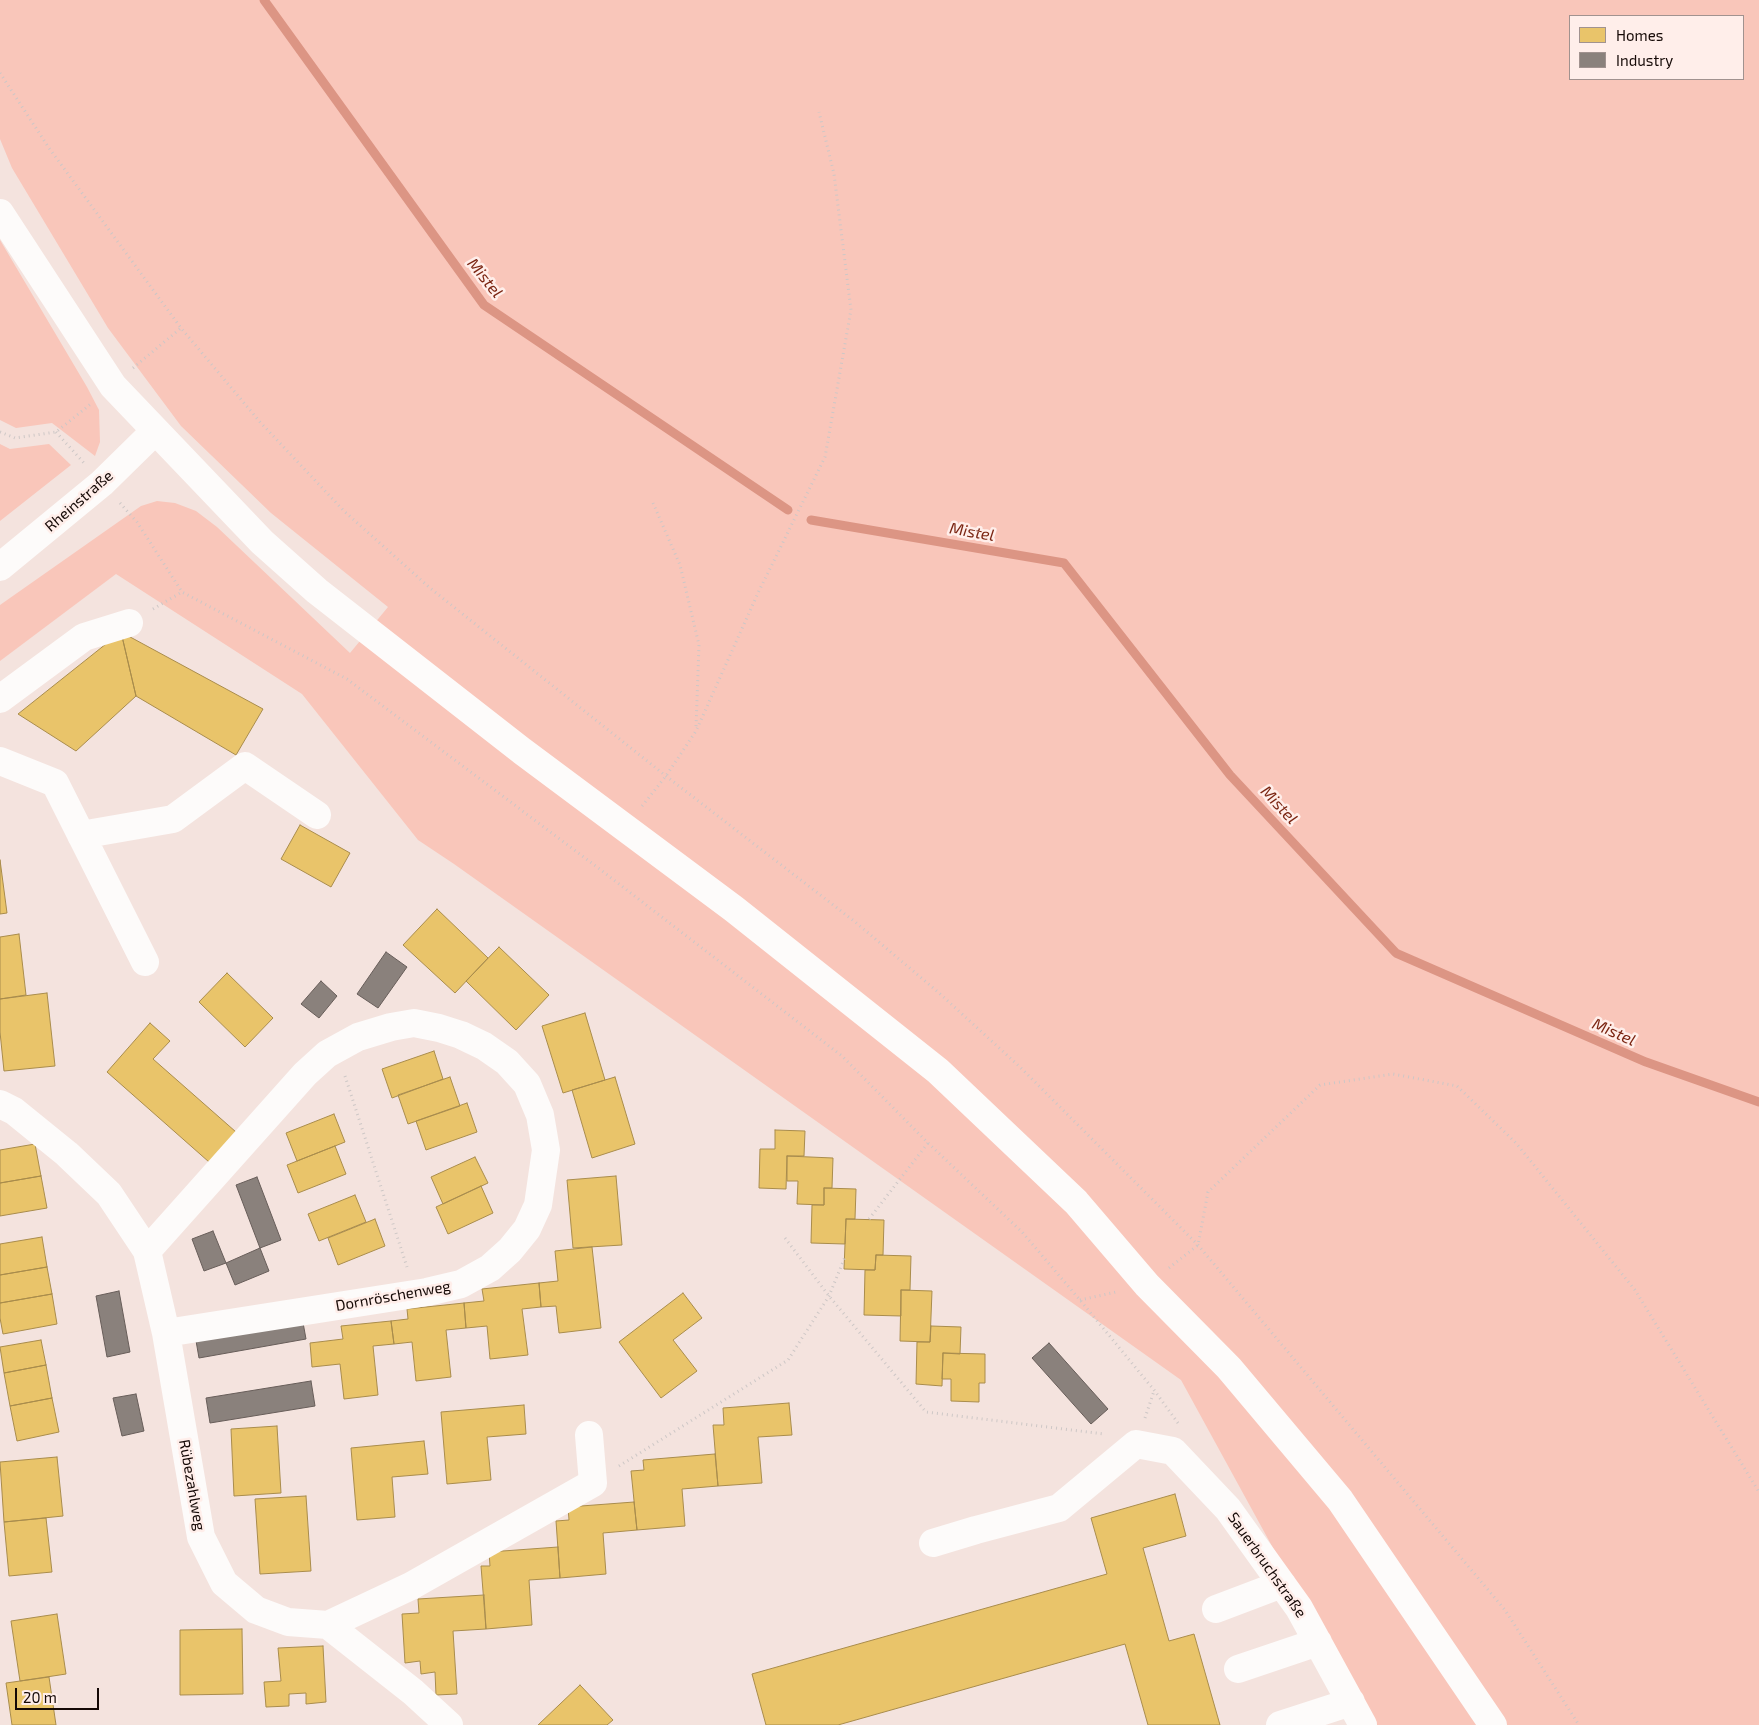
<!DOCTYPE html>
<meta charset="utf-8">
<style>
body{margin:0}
#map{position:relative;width:1759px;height:1725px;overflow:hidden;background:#f4e3de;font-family:"Exo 2",sans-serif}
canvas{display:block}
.legend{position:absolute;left:1569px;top:15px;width:175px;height:65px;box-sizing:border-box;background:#ffeeea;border:1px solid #a1928f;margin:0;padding:6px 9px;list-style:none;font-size:15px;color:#150906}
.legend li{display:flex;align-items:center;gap:10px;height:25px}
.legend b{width:25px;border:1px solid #a1928f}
.scale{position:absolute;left:15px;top:1688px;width:84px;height:22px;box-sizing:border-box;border:2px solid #150906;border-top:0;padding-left:6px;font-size:15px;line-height:18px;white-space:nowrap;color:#150906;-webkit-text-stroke:4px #ffeeea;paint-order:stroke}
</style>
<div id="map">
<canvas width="1759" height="1725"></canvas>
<ul class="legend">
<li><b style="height:14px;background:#e9c46a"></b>Homes</li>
<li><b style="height:14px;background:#8a817c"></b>Industry</li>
</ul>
<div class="scale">20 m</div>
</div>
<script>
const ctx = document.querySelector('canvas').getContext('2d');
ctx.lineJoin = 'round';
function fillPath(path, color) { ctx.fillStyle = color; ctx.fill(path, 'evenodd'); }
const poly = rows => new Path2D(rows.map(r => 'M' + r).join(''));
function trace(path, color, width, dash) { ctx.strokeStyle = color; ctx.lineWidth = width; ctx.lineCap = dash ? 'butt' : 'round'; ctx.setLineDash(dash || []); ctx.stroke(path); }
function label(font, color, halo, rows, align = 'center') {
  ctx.font = font + ' "Exo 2",sans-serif'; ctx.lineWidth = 5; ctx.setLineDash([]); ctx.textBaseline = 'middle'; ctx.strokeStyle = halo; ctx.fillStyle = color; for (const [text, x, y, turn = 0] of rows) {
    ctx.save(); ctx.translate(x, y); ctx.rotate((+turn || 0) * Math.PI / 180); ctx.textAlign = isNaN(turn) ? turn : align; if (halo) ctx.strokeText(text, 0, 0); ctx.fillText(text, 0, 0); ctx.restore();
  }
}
fillPath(poly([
 [0,0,1759,0,1759,1725,1370,1725,1181,1380,454,864,418,840,302,694,116,574,0,661,0,605,141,506,157,501,175,503,196,511,217,527,350,653,388,607,271,513,181,426,108,328,12,168,0,139],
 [1570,16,1743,16,1743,79,1570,79],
 [0,240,87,387,99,410,100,442,95,456,52,423,16,428,0,420],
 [0,444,10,449,49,444,71,465,0,521]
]), '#f9c6ba');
const homes = poly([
 [121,632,136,696,76,751,18,714,121,632],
 [121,632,263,709,236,755,136,696,121,632],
 [300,825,350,853,331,887,281,859,300,825],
 [0,860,7,913,0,914,0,860],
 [437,909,488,958,455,993,403,945,437,909],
 [19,934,26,995,0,999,0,937,19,934],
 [499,947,549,995,516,1030,466,981,499,947],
 [227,973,273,1018,245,1047,199,1002,227,973],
 [47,993,55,1066,4,1071,0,1032,0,999,47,993],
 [585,1013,605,1080,563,1093,542,1026,585,1013],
 [150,1023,170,1041,153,1059,236,1132,209,1162,107,1072,150,1023],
 [434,1051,443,1079,392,1098,382,1069,434,1051],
 [450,1077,460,1106,408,1124,398,1095,450,1077],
 [615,1077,635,1144,592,1158,572,1090,615,1077],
 [467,1103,477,1132,426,1150,416,1121,467,1103],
 [334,1114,345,1142,297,1161,286,1133,334,1114],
 [775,1130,805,1131,804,1156,787,1156,786,1189,759,1188,760,1149,775,1149,775,1130],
 [35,1144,41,1176,0,1183,0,1150,35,1144],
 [335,1146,346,1174,298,1193,287,1165,335,1146],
 [787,1156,833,1158,832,1188,824,1188,824,1205,797,1204,798,1181,787,1181,787,1156],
 [475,1157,488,1183,443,1204,431,1177,475,1157],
 [41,1176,47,1208,0,1216,0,1183,41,1176],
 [616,1176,622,1245,573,1248,567,1180,616,1176],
 [481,1186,493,1213,448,1234,436,1207,481,1186],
 [824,1188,856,1189,855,1219,846,1219,845,1244,811,1243,812,1205,824,1205,824,1188],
 [355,1195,366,1222,319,1241,308,1214,355,1195],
 [375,1219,385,1246,338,1265,328,1238,375,1219],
 [846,1219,884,1220,883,1255,876,1255,875,1270,844,1269,846,1219],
 [42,1237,47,1267,0,1275,0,1244,42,1237],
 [592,1247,601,1328,559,1333,556,1306,541,1307,539,1283,558,1281,555,1251,592,1247],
 [876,1255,911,1256,910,1290,901,1290,901,1316,864,1315,865,1270,875,1270,876,1255],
 [47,1267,52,1294,0,1303,0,1275,47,1267],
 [539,1283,541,1307,522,1309,528,1355,490,1359,487,1326,466,1328,464,1303,484,1301,482,1289,539,1283],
 [901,1290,932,1291,930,1342,900,1341,901,1290],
 [683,1293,702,1318,673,1340,697,1371,661,1398,619,1342,683,1293],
 [52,1294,57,1324,3,1334,0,1318,0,1303,52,1294],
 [464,1303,466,1328,446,1330,451,1377,416,1381,412,1342,394,1344,391,1321,408,1319,407,1309,464,1303],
 [391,1321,394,1344,373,1346,378,1395,344,1399,340,1364,312,1367,310,1343,343,1339,341,1326,391,1321],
 [931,1326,961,1327,960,1354,943,1353,942,1386,916,1384,917,1342,930,1342,931,1326],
 [41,1340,46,1365,4,1373,0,1347,41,1340],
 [943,1353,985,1354,985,1383,979,1383,979,1402,951,1401,951,1379,942,1379,943,1353],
 [46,1365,52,1398,10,1406,4,1373,46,1365],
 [52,1398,59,1432,17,1441,10,1406,52,1398],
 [789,1403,792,1435,758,1437,762,1483,718,1486,713,1425,724,1425,723,1408,789,1403],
 [524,1405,526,1434,487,1437,491,1480,447,1484,441,1412,524,1405],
 [277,1426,281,1493,234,1496,231,1429,277,1426],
 [424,1441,428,1474,392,1477,395,1517,357,1520,351,1448,424,1441],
 [715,1454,718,1486,682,1489,685,1526,637,1530,631,1471,644,1470,643,1460,715,1454],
 [57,1457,63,1516,4,1522,0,1462,57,1457],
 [1175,1494,1186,1536,1143,1548,1169,1641,1194,1634,1220,1725,1148,1725,1125,1644,838,1725,766,1725,752,1674,1107,1574,1091,1518,1175,1494],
 [306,1496,311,1571,260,1574,255,1499,306,1496],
 [634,1502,637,1530,603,1533,606,1574,560,1578,556,1521,569,1520,568,1507,634,1502],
 [46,1518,52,1572,9,1576,4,1522,46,1518],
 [558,1547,560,1578,529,1580,532,1625,486,1629,481,1566,490,1566,489,1552,558,1547],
 [484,1595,486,1629,453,1631,457,1694,436,1695,435,1672,421,1674,420,1661,405,1663,402,1614,419,1613,418,1599,484,1595],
 [57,1614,66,1674,20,1681,11,1621,57,1614],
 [242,1629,243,1694,180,1695,180,1630,242,1629],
 [323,1646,326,1702,306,1704,306,1693,289,1694,289,1706,266,1707,264,1682,281,1681,278,1648,323,1646],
 [49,1677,56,1725,12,1725,6,1683,49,1677],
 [580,1685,613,1720,607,1725,538,1725,580,1685]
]);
fillPath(homes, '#e9c46a');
trace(homes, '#a98c4c', 1);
const industry = poly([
 [386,952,407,967,378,1008,357,994,386,952],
 [321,981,337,996,319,1018,301,1004,321,981],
 [257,1177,281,1240,260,1248,236,1185,257,1177],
 [213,1231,226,1263,204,1271,192,1239,213,1231],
 [260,1248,269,1271,235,1285,226,1263,260,1248],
 [119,1291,130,1352,107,1357,96,1296,119,1291],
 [302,1317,306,1339,199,1358,195,1335,302,1317],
 [1049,1343,1108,1409,1091,1424,1032,1358,1049,1343],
 [311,1381,315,1406,210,1423,206,1398,311,1381],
 [136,1394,144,1431,122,1436,113,1398,136,1394]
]);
fillPath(industry, '#8a817c');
trace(industry, '#675d59', 1);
trace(poly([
 [264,0,484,305,788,510],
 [811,520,1064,563,1230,775,1396,953,1646,1062,1759,1102]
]), '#dc9584', 9);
trace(poly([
 [0,73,49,148,181,328,260,422,344,511,430,588,666,776,854,921,938,992,1020,1067,1198,1245,1505,1610,1579,1725],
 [133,368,181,328],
 [0,432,15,438,56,432,92,403],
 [56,432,84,463],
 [120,503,137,522,182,592,347,679,597,867,842,1056,928,1143,1022,1232,1080,1300,1154,1390,1178,1423],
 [653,503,680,565,699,645,696,728],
 [153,609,182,592],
 [642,806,666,776,696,731,758,593,825,457,851,310,834,174,819,112],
 [345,1076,407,1267],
 [869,1219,928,1143],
 [785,1238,829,1296,926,1412,1104,1434],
 [1169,1268,1198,1245,1208,1192,1320,1085,1393,1074,1457,1086,1516,1143,1635,1290,1759,1492],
 [1080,1300,1116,1292],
 [1145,1418,1154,1391],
 [619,1466,788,1360,829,1296,845,1257]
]), '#cdc7c6', 3, [1, 4]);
trace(poly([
 [0,567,102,483,155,431],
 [0,699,84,637,129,623],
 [0,761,55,783,145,962],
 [81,835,173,819,245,766,317,815],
 [0,1104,14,1111,67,1154,109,1194,147,1251,166,1333,201,1537,224,1583,256,1610,288,1622,328,1625,411,1586,593,1483,589,1435],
 [147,1251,305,1074,327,1054,358,1037,391,1027,414,1023,439,1028,461,1035,484,1046,507,1062,527,1084,540,1115,546,1150,538,1205,527,1229,510,1250,490,1268,461,1284,427,1292,166,1333],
 [933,1543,976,1530,1059,1508,1136,1444,1173,1451,1228,1509,1299,1608,1363,1725],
 [1216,1609,1282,1584],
 [328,1625,413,1692,449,1725],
 [1238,1669,1318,1642],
 [1280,1725,1351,1702]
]), '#fdfbfa', 28);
trace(poly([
 [0,213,113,386,262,542,317,591,522,751,734,909,938,1071,1076,1202,1147,1285,1229,1368,1340,1500,1493,1725]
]), '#fdfbfa', 28);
label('15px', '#150906', '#ffeeea', [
 ["Rheinstraße",79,501,-41],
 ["Dornröschenweg",393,1296,-10],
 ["Rübezahlweg",192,1485,80],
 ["Sauerbruchstraße",1267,1565,55]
]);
label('italic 16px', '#7b2512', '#ffeeea', [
 ["Mistel",485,278,51],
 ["Mistel",972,532,10],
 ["Mistel",1279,805,47],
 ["Mistel",1614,1032,24]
]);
</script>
